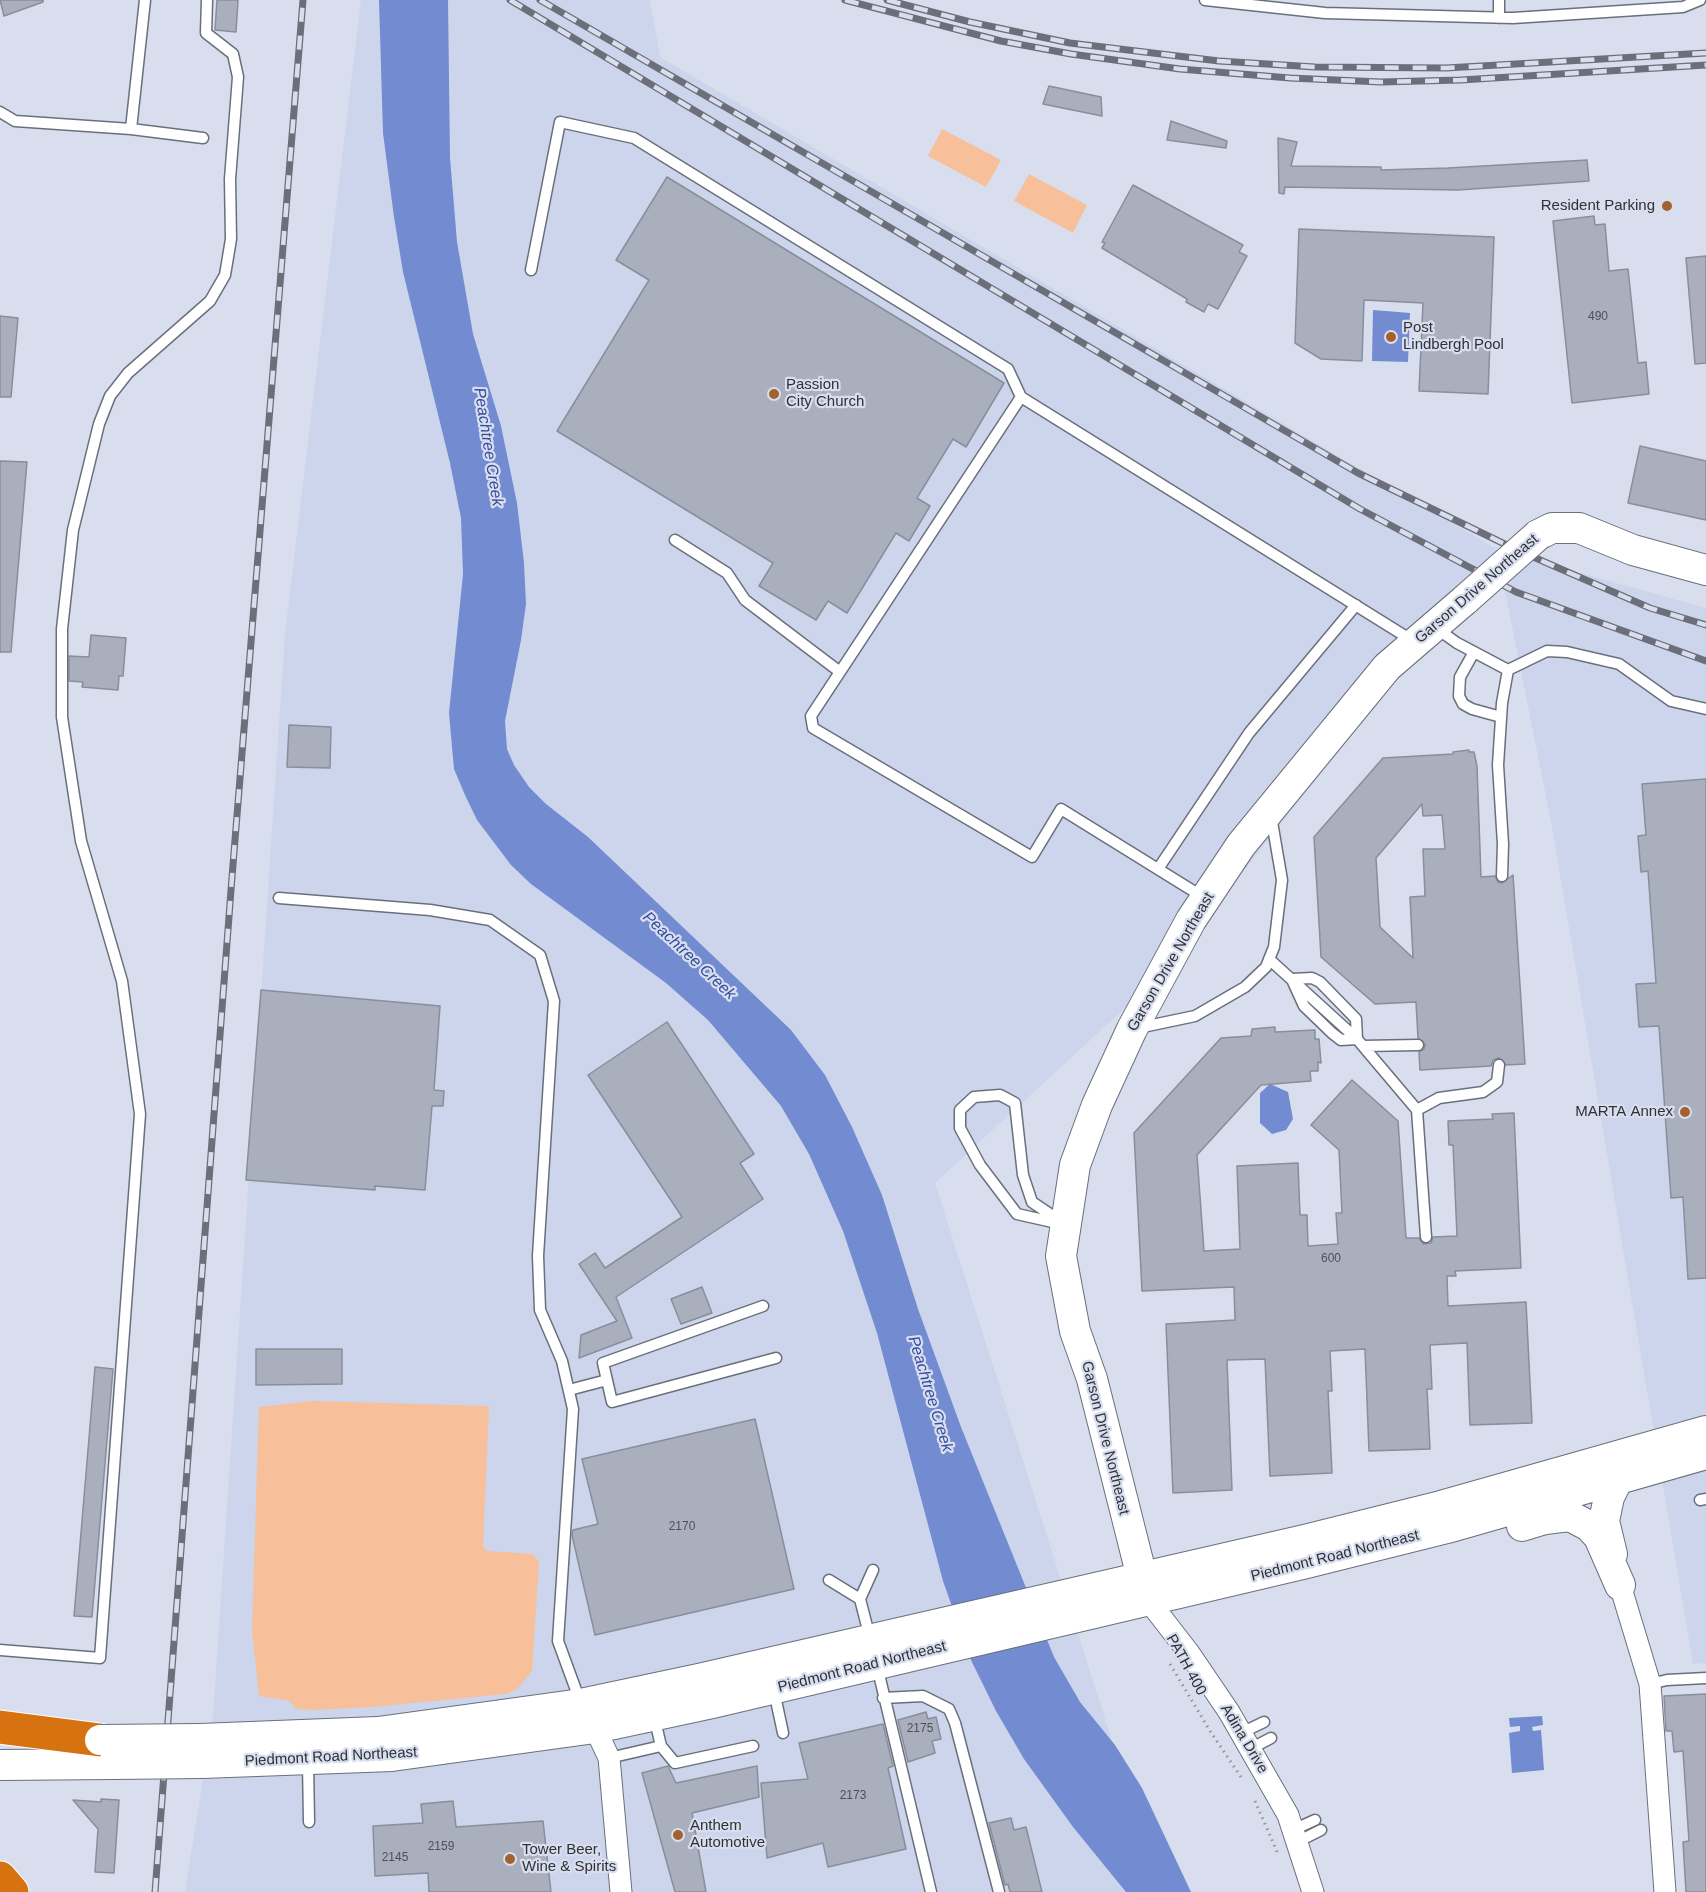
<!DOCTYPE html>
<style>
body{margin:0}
canvas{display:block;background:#d8deed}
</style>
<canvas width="1706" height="1892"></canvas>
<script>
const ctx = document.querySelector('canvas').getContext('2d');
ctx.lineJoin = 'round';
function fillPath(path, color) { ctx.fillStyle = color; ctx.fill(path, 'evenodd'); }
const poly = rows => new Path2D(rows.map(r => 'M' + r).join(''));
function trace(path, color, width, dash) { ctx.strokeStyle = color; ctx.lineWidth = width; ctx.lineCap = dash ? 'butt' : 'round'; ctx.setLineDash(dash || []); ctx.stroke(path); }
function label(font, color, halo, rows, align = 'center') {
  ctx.font = font + ' Helvetica,sans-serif'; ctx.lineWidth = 4.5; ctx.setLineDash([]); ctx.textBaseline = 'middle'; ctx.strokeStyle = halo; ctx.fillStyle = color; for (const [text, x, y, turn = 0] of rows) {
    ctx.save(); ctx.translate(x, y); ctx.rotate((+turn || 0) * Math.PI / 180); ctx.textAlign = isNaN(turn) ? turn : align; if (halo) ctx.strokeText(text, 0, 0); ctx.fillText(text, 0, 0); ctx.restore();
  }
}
fillPath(poly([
 [361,0,650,0,660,57,1498,550,1706,608,1706,1663,1693,1664,1551,821,1497,551,1163,973,935,1183,1160,1892,185,1892,213,1717,285,634]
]), '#ccd5eb');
fillPath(poly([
 [942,129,1001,160,986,187,928,156],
 [1029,174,1087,205,1073,233,1014,201],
 [313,1401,489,1406,483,1546,487,1551,533,1554,539,1562,532,1671,517,1689,506,1694,372,1707,313,1710,296,1709,290,1701,259,1696,252,1631,259,1407]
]), '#f7bf9a');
fillPath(poly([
 [379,0,448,0,450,158,457,242,473,334,501,426,517,503,524,563,526,604,521,640,505,721,507,749,514,765,529,787,546,804,588,837,791,1030,825,1075,852,1127,882,1195,918,1309,961,1427,1054,1657,1080,1702,1115,1745,1142,1788,1191,1892,1126,1892,1073,1827,1024,1759,996,1711,971,1660,943,1581,877,1333,843,1231,809,1154,781,1106,708,1020,666,983,531,884,511,865,477,820,465,795,454,769,449,713,463,574,461,518,450,463,403,272,394,217,383,133],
 [1373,310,1410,313,1408,362,1372,361],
 [1270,1084,1288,1092,1293,1119,1286,1130,1272,1134,1260,1123,1260,1093],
 [1542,1716,1543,1725,1532,1727,1533,1731,1541,1730,1544,1770,1512,1773,1509,1733,1520,1731,1520,1726,1510,1727,1509,1718]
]), '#728bd1');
const building = poly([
 [0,0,43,0,43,2,4,16,0,0],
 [217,0,238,0,236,32,215,30,217,0],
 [1049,86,1101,97,1102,116,1043,104,1049,86],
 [1171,121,1227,141,1226,148,1167,140,1171,121],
 [1278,138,1297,142,1291,166,1381,167,1381,170,1448,168,1587,160,1589,181,1458,190,1285,187,1284,194,1279,193,1278,138],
 [667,177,1004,383,966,447,953,439,917,498,930,506,909,541,896,533,847,613,828,601,816,620,759,586,773,563,557,431,649,280,616,260,667,177],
 [1133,185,1243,245,1239,252,1247,256,1218,309,1208,304,1204,312,1186,302,1187,299,1102,248,1105,243,1102,242,1133,185],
 [1594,216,1595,225,1605,224,1609,271,1628,269,1638,363,1646,362,1649,394,1572,403,1553,221,1594,216],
 [1299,229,1494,237,1488,394,1419,391,1423,303,1364,300,1362,361,1321,359,1295,343,1299,229],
 [1706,256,1706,363,1695,364,1686,258,1706,256],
 [0,316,18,318,11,397,0,397,0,316],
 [1640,446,1706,461,1706,520,1628,503,1640,446],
 [0,461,27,462,11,652,0,652,0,461],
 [91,635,126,638,123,676,119,676,118,690,82,687,83,682,69,681,69,656,89,657,91,635],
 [289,725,331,727,330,768,287,767,289,725],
 [1469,750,1469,752,1474,752,1477,766,1481,877,1495,876,1498,882,1502,883,1513,875,1525,1064,1506,1065,1499,1058,1493,1060,1491,1066,1420,1070,1419,1052,1424,1049,1425,1044,1418,1038,1416,1002,1375,1004,1321,957,1314,837,1383,758,1453,754,1453,752,1469,750],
 [1422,804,1423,816,1442,815,1445,849,1423,849,1425,896,1410,897,1413,958,1380,927,1376,858,1422,804],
 [1706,779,1706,1278,1688,1279,1683,1197,1671,1198,1659,1026,1639,1027,1636,984,1656,983,1648,871,1641,872,1638,836,1646,835,1642,784,1706,779],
 [261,990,440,1006,434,1090,444,1091,443,1106,432,1106,425,1190,375,1186,375,1190,246,1180,261,990],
 [667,1022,754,1154,740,1163,763,1199,616,1297,632,1338,579,1358,581,1335,617,1321,579,1264,595,1253,605,1268,682,1217,588,1075,667,1022],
 [1275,1027,1275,1032,1315,1030,1315,1039,1319,1039,1321,1063,1318,1062,1318,1071,1310,1071,1311,1081,1261,1085,1197,1155,1204,1251,1240,1249,1237,1166,1298,1163,1300,1215,1307,1215,1308,1246,1338,1244,1336,1213,1342,1213,1339,1150,1311,1125,1352,1080,1398,1121,1406,1238,1419,1238,1423,1244,1431,1243,1433,1237,1457,1236,1453,1145,1449,1145,1448,1121,1493,1119,1492,1114,1514,1113,1521,1268,1455,1271,1456,1276,1447,1276,1448,1306,1526,1302,1532,1423,1470,1425,1467,1343,1430,1345,1432,1389,1427,1389,1430,1449,1369,1451,1365,1349,1330,1351,1332,1391,1328,1391,1332,1473,1270,1476,1265,1359,1227,1360,1232,1490,1173,1493,1166,1324,1235,1320,1234,1287,1142,1291,1134,1133,1221,1038,1251,1036,1252,1029,1275,1027],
 [702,1287,712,1313,681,1324,671,1299,702,1287],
 [256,1349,342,1349,342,1384,256,1385,256,1349],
 [95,1367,113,1369,92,1617,74,1616,95,1367],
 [755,1419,794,1589,595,1635,572,1535,573,1530,598,1524,582,1459,755,1419],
 [1706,1694,1706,1892,1686,1892,1683,1842,1689,1841,1683,1751,1674,1752,1672,1731,1666,1731,1664,1696,1706,1694],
 [926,1712,928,1719,936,1717,941,1739,932,1741,935,1753,908,1762,898,1720,926,1712],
 [883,1724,893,1766,888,1768,906,1849,828,1867,823,1843,767,1858,761,1783,808,1779,799,1743,883,1724],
 [668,1766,676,1783,757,1766,759,1797,692,1813,706,1892,675,1892,642,1773,668,1766],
 [101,1799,119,1800,114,1873,95,1872,98,1829,73,1800,101,1802,101,1799],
 [453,1801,456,1827,543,1821,551,1892,429,1892,428,1873,375,1876,373,1826,423,1823,421,1804,453,1801],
 [1011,1818,1014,1830,1026,1827,1042,1892,1010,1892,1008,1884,1005,1885,989,1823,1011,1818]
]);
fillPath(building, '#aaafbd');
trace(building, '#888e9b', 1.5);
const lane = poly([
 [1205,0,1325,13,1513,18,1683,7,1700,0],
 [1499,0,1499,18],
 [0,112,15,121,131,129,145,0],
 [131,129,203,138],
 [531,270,560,122,634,138,1008,369,1021,397,1413,641],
 [1021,397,811,716,813,728,1032,857,1061,809,1203,897],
 [675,540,727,573,745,600,840,672],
 [1436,628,1457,643,1508,670],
 [1474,652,1460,677,1459,696,1463,704,1472,709,1501,717],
 [1508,670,1547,651,1567,652,1619,664,1671,701,1706,709],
 [1158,869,1249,733,1356,605],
 [1502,876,1503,844,1498,765,1502,703,1508,670],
 [279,898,430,910,490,920,540,955,554,1001,538,1256,540,1310,562,1361,573,1409,558,1641,580,1701],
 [1269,959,1357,1039,1417,1110,1426,1237],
 [1292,979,1312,978,1320,982,1356,1019,1357,1039],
 [1293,982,1304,1006,1332,1033,1341,1040,1357,1039],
 [1138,1028,1195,1016,1245,987,1266,967,1274,947,1282,880,1271,816],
 [1363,1046,1418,1045],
 [1000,1095,1015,1103,1023,1175,1032,1202,1066,1225,1017,1214,980,1165,960,1128,960,1110,974,1097,1000,1095],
 [1417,1110,1439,1098,1483,1092,1497,1082,1499,1065],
 [763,1306,603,1363,612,1402,776,1358],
 [569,1390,607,1380],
 [1700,1500,1706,1499],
 [829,1580,860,1599],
 [870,1638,860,1599,873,1570],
 [0,1650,100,1658,140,1114,122,981,81,841,62,717,62,629,73,530,99,424,110,396,128,373,210,301,225,275,231,239,230,179,238,77,233,54,206,33,207,0],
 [877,1666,931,1892],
 [1650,1684,1667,1680,1706,1678],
 [774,1691,783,1733],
 [883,1698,923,1696,949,1709,955,1723,999,1892],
 [654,1716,661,1746,675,1763,753,1746],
 [1241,1733,1264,1722],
 [1250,1749,1271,1738],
 [609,1758,661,1746],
 [308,1762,309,1822],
 [1293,1830,1315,1820],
 [1297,1842,1321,1830]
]);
const street = poly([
 [1620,1585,1650,1684,1665,1892],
 [1148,1600,1189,1653,1229,1712,1288,1815,1313,1892],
 [595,1728,609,1758,621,1892]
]);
const secondary = poly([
 [1538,535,1552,528,1579,528,1633,550,1706,570],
 [1522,1526,1545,1519,1570,1516,1589,1526,1599,1537,1620,1585],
 [1612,1554,1604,1521,1609,1497,1618,1479],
 [1147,1597,1092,1379,1075,1331,1061,1256,1075,1165,1097,1105,1132,1029,1191,920,1241,845,1387,667,1466,599],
 [200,1739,378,1732,581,1704,699,1679,1304,1540,1441,1506,1706,1431],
 [202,1763,392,1756,595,1728,712,1703,1307,1563,1447,1528,1706,1454],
 [0,1765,113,1764]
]);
const highway = poly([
 [0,1727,100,1740],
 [0,1878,12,1892]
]);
trace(lane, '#6a6f7c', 13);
trace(street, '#6a6f7c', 23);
trace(secondary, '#6a6f7c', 32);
trace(highway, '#fff', 35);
trace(poly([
 [1170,1664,1210,1731,1243,1780],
 [1255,1801,1279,1856]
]), '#90949f', 3, [1.5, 4.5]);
trace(lane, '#fff', 10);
trace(street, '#fff', 21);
trace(secondary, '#fff', 30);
trace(highway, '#d77211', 33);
const rail = poly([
 [510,0,1360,509,1516,592,1706,661],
 [540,0,1358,473,1515,549,1650,608,1706,625],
 [845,0,1001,41,1071,54,1180,69,1290,78,1381,82,1461,80,1706,65],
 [887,0,970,22,1070,43,1219,61,1315,67,1446,68,1706,53],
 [155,1892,232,877,303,0]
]);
trace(rail, '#6c6f79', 7);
trace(rail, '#d8deed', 4.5, [14]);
const secondaryBridge = poly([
 [1466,599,1538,535],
 [100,1740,200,1739],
 [113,1764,202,1763]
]);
trace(secondaryBridge, '#6a6f7c', 32, []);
trace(secondaryBridge, '#fff', 30);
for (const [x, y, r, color] of [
 [1667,206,6,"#a3612e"],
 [1391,337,6,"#a3612e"],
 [774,394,6,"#a3612e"],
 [1685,1112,6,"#a3612e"],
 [678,1835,6,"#a3612e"],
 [510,1859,6,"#a3612e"]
]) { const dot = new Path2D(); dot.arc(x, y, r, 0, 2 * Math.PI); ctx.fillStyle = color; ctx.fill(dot); trace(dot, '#d8deed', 2); }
label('12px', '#4e5058', null, [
 ["490",1598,317],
 ["600",1331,1259],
 ["2170",682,1527],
 ["2175",920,1729],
 ["2173",853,1796],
 ["2159",441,1847],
 ["2145",395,1858]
]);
label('15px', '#2f3137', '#d8deed', [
 ["Resident Parking",1655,206,"right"],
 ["Post",1403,328],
 ["Lindbergh Pool",1403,345],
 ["Passion",786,385],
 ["City Church",786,402],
 ["MARTA Annex",1673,1112,"right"],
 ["Anthem",690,1826],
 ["Automotive",690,1843],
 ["Tower Beer,",522,1850],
 ["Wine & Spirits",522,1867]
], 'left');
label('15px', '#2f3137', '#d8deed', [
 ["Garson Drive Northeast",1477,589,-41],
 ["Garson Drive Northeast",1171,962,-60],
 ["Garson Drive Northeast",1105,1438,76],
 ["Piedmont Road Northeast",1335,1556,-14],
 ["PATH 400",1186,1665,61],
 ["Piedmont Road Northeast",862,1667,-14],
 ["Adina Drive",1244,1739,59],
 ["Piedmont Road Northeast",331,1757,-3]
]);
label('italic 16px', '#344c9f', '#d8deed', [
 ["Peachtree Creek",488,447,81],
 ["Peachtree Creek",689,956,43],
 ["Peachtree Creek",930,1394,73]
]);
</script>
